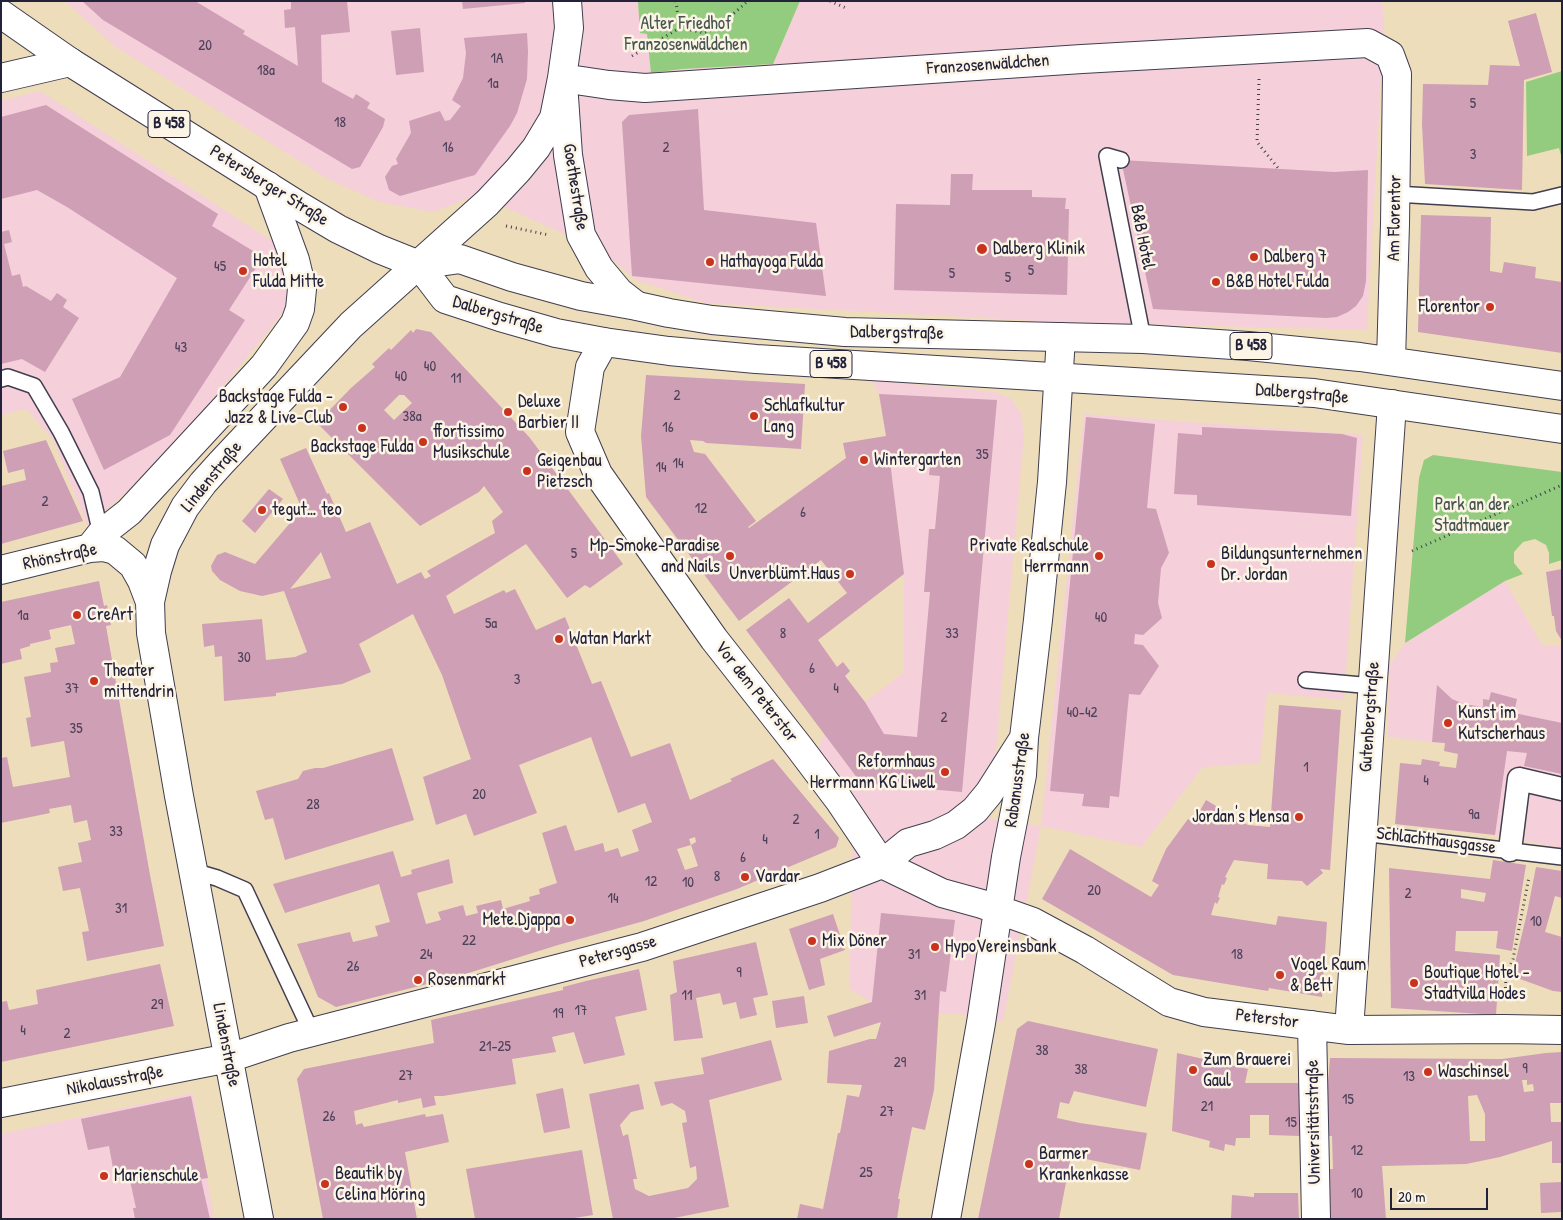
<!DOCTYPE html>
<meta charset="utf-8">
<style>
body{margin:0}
#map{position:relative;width:1563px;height:1220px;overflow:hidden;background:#eeddba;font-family:"Patrick Hand",sans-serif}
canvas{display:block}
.frame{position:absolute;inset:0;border:2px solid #22223b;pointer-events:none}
.scale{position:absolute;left:1390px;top:1188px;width:98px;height:22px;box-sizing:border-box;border:2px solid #22223b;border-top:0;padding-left:6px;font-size:15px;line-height:18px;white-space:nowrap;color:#22223b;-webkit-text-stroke:4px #fcf5e5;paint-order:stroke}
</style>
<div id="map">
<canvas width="1563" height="1220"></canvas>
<div class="frame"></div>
<div class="scale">20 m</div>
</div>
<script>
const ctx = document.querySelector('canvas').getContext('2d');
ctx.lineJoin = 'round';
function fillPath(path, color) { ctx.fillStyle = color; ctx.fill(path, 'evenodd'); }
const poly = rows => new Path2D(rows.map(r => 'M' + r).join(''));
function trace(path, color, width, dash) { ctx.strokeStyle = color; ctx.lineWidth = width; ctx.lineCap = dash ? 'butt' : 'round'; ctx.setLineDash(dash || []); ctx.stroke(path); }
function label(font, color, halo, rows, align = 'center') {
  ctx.font = font + ' "Patrick Hand",sans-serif'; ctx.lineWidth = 5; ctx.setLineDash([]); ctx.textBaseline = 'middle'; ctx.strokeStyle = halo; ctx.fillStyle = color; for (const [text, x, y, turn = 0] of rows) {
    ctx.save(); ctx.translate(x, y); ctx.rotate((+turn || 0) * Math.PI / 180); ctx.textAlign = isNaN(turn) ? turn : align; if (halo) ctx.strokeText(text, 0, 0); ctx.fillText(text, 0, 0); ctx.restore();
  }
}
fillPath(poly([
 [65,1,638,1,640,33,647,34,652,73,682,69,773,64,800,1,1382,1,1384,24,1367,330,1055,322,706,303,636,280,603,251,477,195,434,212,379,202,328,179,114,46],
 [40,91,283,248,291,284,284,311,174,448,88,527,53,440,26,409,1,415,1,101],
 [871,380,995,392,1011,399,1021,413,1024,435,990,819,1041,826,1084,414,1363,435,1344,700,1267,693,1260,763,1203,767,1141,847,1041,826,1003,1022,959,1014,898,1014,881,1022,872,1002,849,989,854,794,818,748,824,734,904,672,904,574,889,453,879,394],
 [1505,581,1542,645,1562,646,1562,848,1495,835,1506,751,1388,737,1389,666,1405,643],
 [193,1093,214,1219,1,1219,1,1134]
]), '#f5cfda');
fillPath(poly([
 [638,1,800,1,773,64,682,69,651,73,647,34,640,33],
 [1562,71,1562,159,1559,148,1527,156,1526,82],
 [1433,455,1562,472,1562,560,1549,564,1549,553,1546,545,1535,539,1523,542,1514,552,1514,563,1523,574,1505,581,1405,643,1419,478,1424,460]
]), '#93cc7f');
fillPath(poly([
 [82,1,195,1,245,31,243,34,298,66,295,27,285,28,284,10,291,9,291,1,347,1,350,32,321,35,322,82,353,99,356,94,370,103,367,108,385,119,383,127,360,167,352,169,103,20],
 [462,1,525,1,525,3,463,9],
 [1536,13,1552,72,1524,80,1522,190,1425,184,1422,124,1423,84,1488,85,1490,65,1520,66,1508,21],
 [420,28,424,72,396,75,391,31],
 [527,33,528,51,527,79,517,113,510,126,475,175,400,196,389,190,385,177,392,166,398,164,396,159,411,133,409,121,440,111,445,121,450,120,461,106,452,100,463,78,466,53,464,38],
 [46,105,218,214,212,226,263,257,229,310,245,320,170,435,104,470,72,399,120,377,177,278,67,207,37,190,1,199,1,117],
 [698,109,704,210,816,223,826,296,632,276,622,122,629,115],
 [1121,160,1334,172,1368,170,1366,281,1363,296,1356,306,1348,312,1337,317,1326,318,1153,309],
 [951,174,973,174,972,190,1032,190,1032,197,1066,198,1065,209,1069,209,1067,295,894,290,896,204,950,205],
 [1421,215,1491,217,1490,271,1502,273,1504,262,1536,267,1535,278,1562,282,1562,353,1418,332],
 [9,230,12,242,4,244,12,276,20,274,23,287,26,286,51,301,57,293,67,300,63,307,79,318,45,372,22,359,1,364,1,232],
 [416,329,431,332,530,438,623,564,590,588,585,585,567,598,526,544,446,596,454,614,504,590,506,593,515,589,536,630,565,617,592,684,601,681,631,757,670,743,690,800,732,781,730,779,773,759,839,838,836,847,737,889,644,921,558,945,459,976,336,1007,318,997,297,944,350,932,353,942,378,936,375,926,390,922,379,884,285,913,273,884,393,851,401,877,412,874,411,870,449,859,453,883,417,893,426,924,441,920,438,912,463,905,466,916,478,913,476,906,501,900,503,909,530,901,529,897,540,894,539,889,557,883,542,833,566,825,575,851,603,843,605,852,618,848,621,857,639,851,632,830,652,822,645,803,618,813,591,737,519,765,537,813,474,836,466,814,436,825,423,777,471,759,442,675,413,614,359,644,371,672,342,684,276,693,276,696,224,701,222,656,215,657,214,645,204,647,202,624,262,619,266,660,295,657,307,652,284,591,262,596,240,591,220,580,212,571,211,566,217,555,225,552,255,564,302,509,280,459,306,448,327,494,329,493,346,532,370,522,397,584,421,572,425,579,431,576,427,571,495,533,492,521,503,512,484,486,479,492,420,526,317,423,351,388,375,367,372,364,389,348,391,350,411,330,413,333],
 [399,395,404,395,412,403,394,420,384,410],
 [321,552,331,578,290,589],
 [695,837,696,842,691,845,698,866,685,870,677,849,691,845,689,839],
 [646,375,805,384,801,449,706,443,703,441,690,440,694,452,705,454,756,521,748,527,749,528,846,458,843,443,886,436,879,394,997,400,962,792,861,783,746,630,789,598,808,623,847,593,821,560,739,621,646,497,641,436],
 [889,453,931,457,929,475,940,476,935,529,929,529,924,592,930,592,917,737,884,734,865,702,845,676,850,671,843,662,837,667,818,640,904,574],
 [1086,417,1155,424,1147,508,1156,509,1169,553,1161,568,1158,603,1162,618,1143,635,1135,634,1134,644,1143,645,1159,666,1140,695,1129,694,1119,797,1110,796,1109,808,1082,806,1084,794,1050,791],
 [1202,427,1342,434,1357,438,1351,516,1197,505,1197,495,1174,494,1178,433,1202,435],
 [46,440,83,521,1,544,1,486,26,480,24,469,8,473,3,451],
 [269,489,283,499,255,533,242,521],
 [1562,569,1562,641,1556,631,1554,616,1552,616,1546,572],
 [99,581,104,606,107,605,111,625,106,626,150,875,164,946,87,961,82,932,89,931,80,888,63,891,58,867,82,862,78,843,91,840,87,820,74,823,71,805,49,809,50,813,1,823,1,758,7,757,13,787,70,777,64,741,31,747,26,718,31,717,24,677,51,672,50,663,58,662,55,648,75,644,71,625,49,630,51,639,30,644,30,646,20,649,22,659,1,664,1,602],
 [1437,685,1452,699,1464,704,1483,707,1483,699,1489,700,1491,692,1517,699,1514,713,1562,723,1562,774,1524,766,1527,753,1507,751,1495,835,1395,824,1400,763,1421,765,1422,759,1440,762,1439,766,1456,768,1458,754,1444,751,1445,743,1432,742],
 [1279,705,1341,710,1330,870,1320,869,1323,873,1307,886,1302,881,1267,879,1268,864,1234,860,1225,877,1227,878,1224,885,1222,884,1218,897,1220,898,1217,904,1215,902,1211,915,1276,925,1278,916,1327,922,1322,997,1269,988,1268,991,1173,975,1042,899,1070,849,1151,897,1159,885,1152,881,1166,849,1188,819,1193,823,1206,800,1248,825,1270,827],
 [392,748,414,820,285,860,273,818,265,820,256,791,298,779,303,771,315,768,323,768],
 [1493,860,1526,865,1512,951,1496,948,1498,931,1456,931,1455,951,1500,955,1496,1015,1391,1008,1389,868,1490,879],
 [1461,889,1486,893,1484,902,1461,898],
 [1536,867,1562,871,1562,898,1555,896,1545,932,1562,937,1562,992,1553,991,1512,976,1527,913],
 [881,913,955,920,946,992,940,991,934,1090,925,1130,912,1127,898,1199,900,1199,897,1219,797,1219,800,1204,823,1209,838,1133,840,1133,847,1095,859,1097,862,1085,827,1083,829,1051,870,1039,876,1039,881,1022,834,1037,827,1016,872,1002],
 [833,914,845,950,820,959,825,985,809,990,789,929],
 [756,942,768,995,753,998,757,1015,740,1019,736,1002,723,1005,720,993,696,998,703,1038,674,1041,670,995,677,992,673,961],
 [160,964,174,1026,1,1062,1,1002,7,1001,9,1010,38,1004,36,990],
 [639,969,647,1010,615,1017,625,1055,584,1064,574,1032,552,1037,556,1052,512,1059,516,1084,443,1096,434,1096,436,1105,423,1108,421,1098,398,1103,398,1100,354,1111,356,1125,362,1123,364,1127,425,1114,426,1117,443,1114,449,1142,405,1152,417,1219,323,1219,297,1079,304,1069,434,1043,431,1020,563,990,563,987,586,981],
 [804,996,808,1023,776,1028,772,1001],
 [1028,1021,1158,1049,1146,1107,1074,1091,1069,1104,1060,1102,1057,1118,1080,1123,1147,1133,1140,1170,1071,1156,1059,1219,978,1219,1017,1029],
 [771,1040,782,1080,709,1100,729,1207,669,1219,613,1219,589,1094,639,1084,644,1109,631,1112,620,1125,623,1136,628,1134,637,1179,633,1179,635,1189,649,1196,688,1188,697,1179,696,1166,690,1168,682,1123,687,1122,685,1111,672,1103,661,1106,654,1082,704,1074,701,1058],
 [1562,1052,1562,1103,1550,1103,1551,1122,1562,1122,1562,1163,1552,1163,1552,1141,1500,1157,1466,1164,1382,1166,1386,1219,1331,1219,1327,1169,1333,1169,1332,1136,1327,1136,1327,1094,1330,1058,1502,1059,1546,1053],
 [1522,1080,1527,1080,1527,1085,1533,1084,1534,1091,1524,1092],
 [1477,1095,1485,1114,1485,1141,1470,1141,1468,1096],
 [1177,1053,1248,1069,1245,1083,1302,1083,1301,1136,1269,1135,1269,1115,1250,1115,1250,1138,1236,1138,1235,1146,1225,1144,1224,1151,1209,1147,1210,1141,1172,1131],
 [563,1088,570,1128,544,1133,536,1094],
 [191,1096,208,1178,201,1179,210,1219,135,1219,133,1208,136,1208,129,1176,115,1179,109,1146,88,1150,81,1119],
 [582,1150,593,1215,568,1219,475,1219,466,1169],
 [1562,1182,1562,1212,1541,1213,1540,1183],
 [1254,1193,1298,1193,1299,1219,1231,1219,1232,1195,1254,1197]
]), '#ce9fb5');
const service = poly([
 [1121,160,1107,156,1143,339],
 [1395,194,1533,202,1562,195],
 [1,379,8,377,34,386,61,432,91,492,102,538],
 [1306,680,1373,686],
 [1362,833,1562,857],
 [193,871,217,878,245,890,312,1033]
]);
const pedestrian = poly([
 [1510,850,1519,779,1562,789]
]);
const minor = poly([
 [1,78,70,62],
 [562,78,609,85,645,88,1082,59,1368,43,1390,55,1397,74,1395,224,1391,361],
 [564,97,568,155,581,235,599,268,619,292,637,306],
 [604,342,590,367,580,432,598,474,714,639,799,747,839,800,882,864,942,893,982,904,1033,922,1085,950,1169,1002,1204,1012,1349,1030,1504,1029,1562,1030],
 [90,548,101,534,129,512,264,366,295,323,300,309,302,289,295,260,268,186],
 [1,570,90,548,103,547,115,550,133,565,142,581,150,602],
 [1312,1025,1316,1219],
 [1349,1030,1392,404],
 [1,1103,229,1058,289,1038,642,947,820,888,882,864,908,843,935,835,956,825,975,810,989,793,1024,738],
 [259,1219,179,796,151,633,150,602,157,571,165,545,185,507,203,483,221,463,351,325,487,203,518,170,536,148,554,118,562,78,569,28,567,1],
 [946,1219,981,1023,1006,857,1022,775,1024,738,1038,620,1052,482,1061,337]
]);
const primary = poly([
 [1,14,70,62,301,207,338,229,379,249,419,265,445,299,500,317,556,333,604,342,669,351,756,359,1314,393,1562,429],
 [419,265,460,259,512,277,581,296,637,306,669,313,712,320,845,332,1143,339,1248,346,1360,357,1562,386]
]);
trace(service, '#413e4e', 18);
trace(pedestrian, '#413e4e', 25);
trace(minor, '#413e4e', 30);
trace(primary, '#413e4e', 30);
trace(poly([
 [676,1,678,17,683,26,691,30,704,33,717,28,748,1],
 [830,1,846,8],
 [632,56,683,26],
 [1259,79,1257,142,1278,168],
 [506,226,549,235],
 [1412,551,1562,485],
 [1505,998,1506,976,1513,959,1529,877]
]), '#413e4e', 3, [1, 4]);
trace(service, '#fff', 15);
trace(pedestrian, '#fff', 22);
trace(minor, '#fff', 28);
trace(primary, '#fff', 28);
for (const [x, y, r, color] of [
 [982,249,6,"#c8321e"],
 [1254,257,5,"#c8321e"],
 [710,262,5,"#c8321e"],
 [243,271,5,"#c8321e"],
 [1216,282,5,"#c8321e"],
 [1490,307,5,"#c8321e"],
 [343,407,5,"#c8321e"],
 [508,412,5,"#c8321e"],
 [754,416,5,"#c8321e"],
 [362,428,5,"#c8321e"],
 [423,442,5,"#c8321e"],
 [864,460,5,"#c8321e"],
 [527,471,5,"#c8321e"],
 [262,510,5,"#c8321e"],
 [730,556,5,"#c8321e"],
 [1099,556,5,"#c8321e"],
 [1211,564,5,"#c8321e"],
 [850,574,5,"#c8321e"],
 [77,615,5,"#c8321e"],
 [559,639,5,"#c8321e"],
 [94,681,5,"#c8321e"],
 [1448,723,5,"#c8321e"],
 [945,772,5,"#c8321e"],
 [1299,817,5,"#c8321e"],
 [745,877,5,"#c8321e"],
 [570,920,5,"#c8321e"],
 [812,941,5,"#c8321e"],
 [935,947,5,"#c8321e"],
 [1280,975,5,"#c8321e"],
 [418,980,5,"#c8321e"],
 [1414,983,5,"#c8321e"],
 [1193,1070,5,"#c8321e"],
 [1428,1072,5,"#c8321e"],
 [1029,1164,5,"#c8321e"],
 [104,1176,5,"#c8321e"],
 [325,1184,5,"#c8321e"]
]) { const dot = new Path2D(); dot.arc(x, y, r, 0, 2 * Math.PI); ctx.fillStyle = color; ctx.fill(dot); trace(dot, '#fcf5e5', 2); }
label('15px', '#4d415a', null, [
 ["20",205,46],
 ["1A",497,59],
 ["18a",266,71],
 ["1a",493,84],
 ["5",1473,104],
 ["18",340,123],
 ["16",448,148],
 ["2",666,148],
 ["3",1473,155],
 ["45",220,267],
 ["5",1031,271],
 ["5",952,274],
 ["5",1008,278],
 ["43",181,348],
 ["40",430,367],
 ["40",401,377],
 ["11",456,379],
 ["2",677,396],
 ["38a",412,417],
 ["16",668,428],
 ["35",982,455],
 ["14",678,464],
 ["14",661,468],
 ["2",45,502],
 ["12",701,509],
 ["6",803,513],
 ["5",574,554],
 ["1a",23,616],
 ["40",1101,618],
 ["5a",491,624],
 ["8",783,634],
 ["33",952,634],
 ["30",244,658],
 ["6",812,669],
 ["3",517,680],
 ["37",72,689],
 ["4",836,689],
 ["40-42",1082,713],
 ["2",944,718],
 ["35",76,729],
 ["1",1306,768],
 ["4",1426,781],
 ["20",479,795],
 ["28",313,805],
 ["9a",1474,815],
 ["2",796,820],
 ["33",116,832],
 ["1",817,835],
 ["4",765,840],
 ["6",743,858],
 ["8",717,877],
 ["12",651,882],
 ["10",688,883],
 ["20",1094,891],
 ["2",1408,894],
 ["14",613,899],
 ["31",121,909],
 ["10",1536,922],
 ["22",469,941],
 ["24",426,955],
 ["31",914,955],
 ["18",1237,955],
 ["26",353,967],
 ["9",739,973],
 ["11",687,996],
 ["31",920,996],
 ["29",157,1005],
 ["17",581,1011],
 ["19",558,1014],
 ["4",23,1031],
 ["2",67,1034],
 ["21-25",495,1047],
 ["38",1042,1051],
 ["29",900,1063],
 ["9",1525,1069],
 ["38",1081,1070],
 ["27",406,1076],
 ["13",1409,1077],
 ["15",1348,1100],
 ["21",1207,1107],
 ["27",887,1112],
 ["26",329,1117],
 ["15",1291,1123],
 ["12",1357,1151],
 ["25",866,1173],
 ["10",1357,1194]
]);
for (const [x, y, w] of [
 [169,124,42],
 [1251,346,42],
 [831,364,42]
]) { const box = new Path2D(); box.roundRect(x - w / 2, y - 13.5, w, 27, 4); ctx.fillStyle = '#fcf5e5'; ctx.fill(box); trace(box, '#22223b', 1); }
label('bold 16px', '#22223b', null, [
 ["B 458",169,124],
 ["B 458",1251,346],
 ["B 458",831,364]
]);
label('18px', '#44554f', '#fcf5e5', [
 ["Alter Friedhof",686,24],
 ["Franzosenwäldchen",686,45],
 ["Park an der",1472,505],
 ["Stadtmauer",1472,526]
]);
label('18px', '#22223b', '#fcf5e5', [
 ["Franzosenwäldchen",988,65,-4],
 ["Petersberger Straße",269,186,32],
 ["Goethestraße",575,187,81],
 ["Am Florentor",1395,218,-89],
 ["B&B Hotel",1142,237,79],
 ["Dalbergstraße",498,315,17],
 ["Dalbergstraße",897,333,1],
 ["Dalbergstraße",1302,394,5],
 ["Lindenstraße",212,477,-51],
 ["Rhönstraße",60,557,-12],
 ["Vor dem Peterstor",756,692,52],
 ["Gutenbergstraße",1370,717,-86],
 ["Rabanusstraße",1018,780,-82],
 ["Schlachthausgasse",1436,841,7],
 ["Petersgasse",618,952,-16],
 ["Peterstor",1267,1019,7],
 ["Lindenstraße",226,1045,79],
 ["Nikolausstraße",115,1081,-11],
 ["Universitätsstraße",1314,1122,-91]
]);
label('18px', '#22223b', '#fcf5e5', [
 ["Dalberg Klinik",993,249],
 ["Dalberg 7",1264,257],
 ["Hotel",253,261],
 ["Fulda Mitte",253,282],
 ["Hathayoga Fulda",720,262],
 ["B&B Hotel Fulda",1226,282],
 ["Florentor",1480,307,"right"],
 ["Backstage Fulda -",333,397,"right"],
 ["Jazz & Live-Club",333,418,"right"],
 ["Deluxe",518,402],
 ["Barbier II",518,423],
 ["Schlafkultur",764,406],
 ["Lang",764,427],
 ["ffortissimo",433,432],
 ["Musikschule",433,453],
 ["Backstage Fulda",362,447,"center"],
 ["Wintergarten",874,460],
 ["Geigenbau",537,461],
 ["Pietzsch",537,482],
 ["tegut… teo",272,510],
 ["Mp-Smoke-Paradise",720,546,"right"],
 ["and Nails",720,567,"right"],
 ["Private Realschule",1089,546,"right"],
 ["Herrmann",1089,567,"right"],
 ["Bildungsunternehmen",1221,554],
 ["Dr. Jordan",1221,575],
 ["Unverblümt.Haus",840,574,"right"],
 ["CreArt",87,615],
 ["Watan Markt",569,639],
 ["Theater",104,671],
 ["mittendrin",104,692],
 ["Kunst im",1458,713],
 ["Kutscherhaus",1458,734],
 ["Reformhaus",935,762,"right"],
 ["Herrmann KG Liwell",935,783,"right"],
 ["Jordan's Mensa",1289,817,"right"],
 ["Vardar",755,877],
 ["Mete.Djappa",560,920,"right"],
 ["Mix Döner",822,941],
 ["HypoVereinsbank",945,947],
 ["Vogel Raum",1290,965],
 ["& Bett",1290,986],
 ["Boutique Hotel -",1424,973],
 ["Stadtvilla Hodes",1424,994],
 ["Rosenmarkt",428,980],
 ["Zum Brauerei",1203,1060],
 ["Gaul",1203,1081],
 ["Waschinsel",1438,1072],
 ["Barmer",1039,1154],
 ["Krankenkasse",1039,1175],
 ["Beautik by",335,1174],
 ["Celina Möring",335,1195],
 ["Marienschule",114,1176]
], 'left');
</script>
